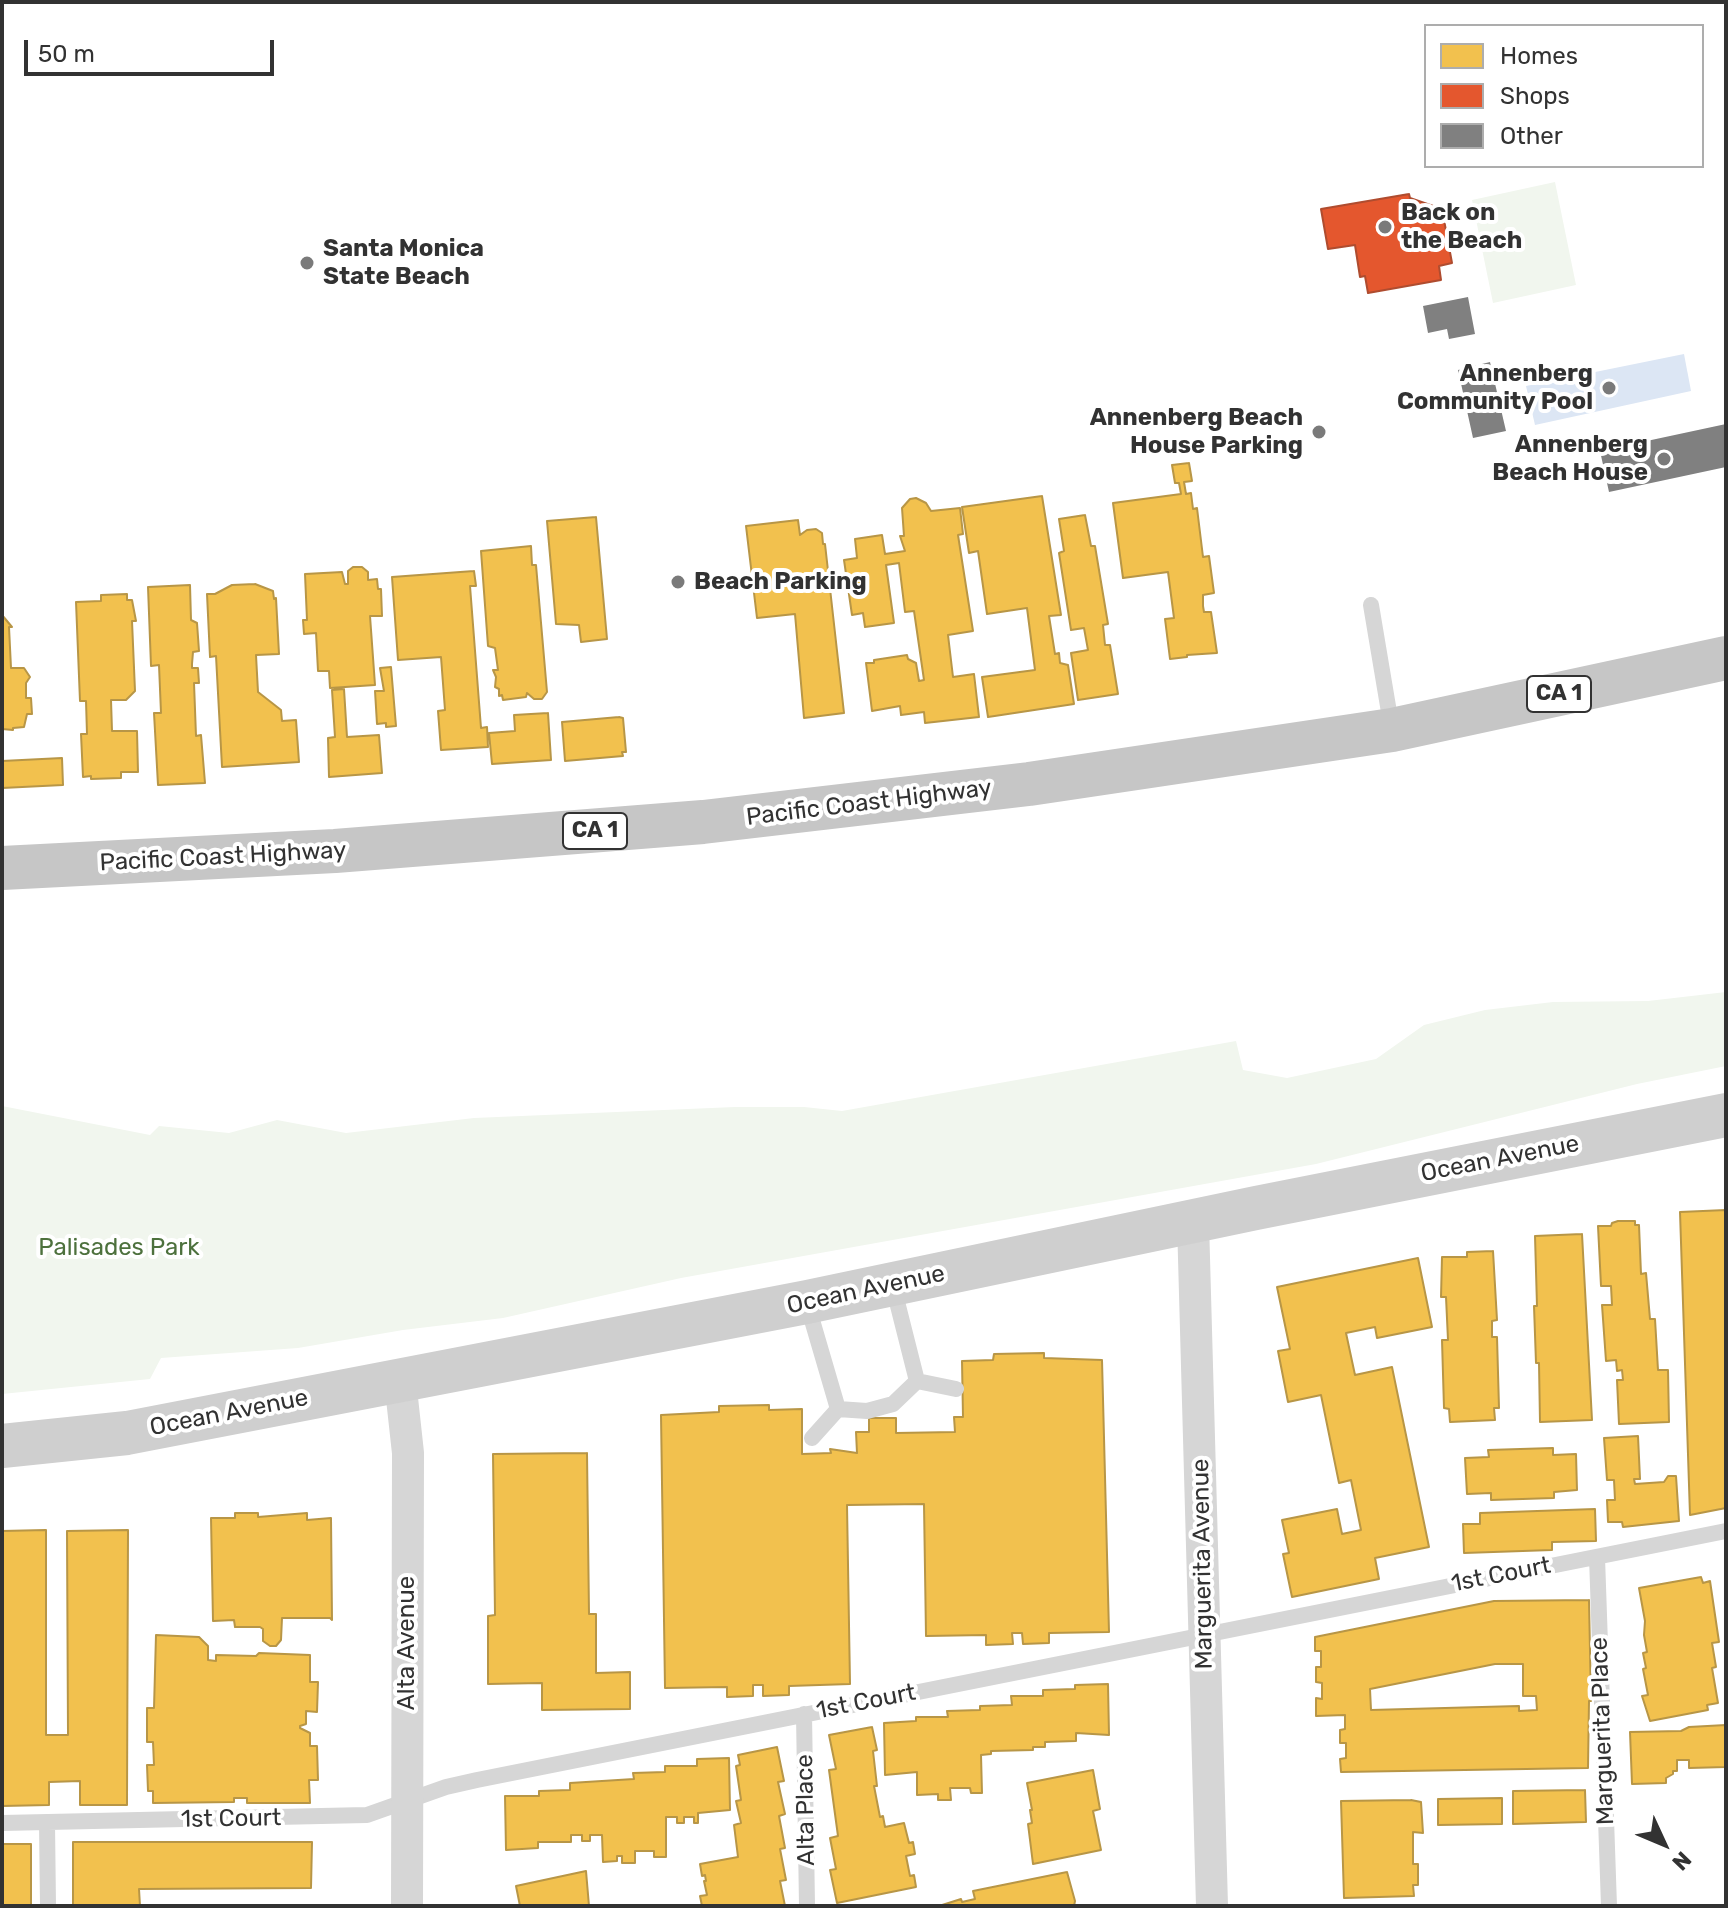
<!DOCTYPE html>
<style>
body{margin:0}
#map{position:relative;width:1728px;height:1908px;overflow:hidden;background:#fff;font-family:Rubik,sans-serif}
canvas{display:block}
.frame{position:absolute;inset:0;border:4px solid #323232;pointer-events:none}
.legend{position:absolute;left:1424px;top:24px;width:280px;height:144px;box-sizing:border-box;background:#fff;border:2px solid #adadad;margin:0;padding:10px 14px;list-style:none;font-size:24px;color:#323232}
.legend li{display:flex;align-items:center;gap:16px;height:40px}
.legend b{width:40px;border:2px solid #adadad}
.north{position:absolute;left:1624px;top:1804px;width:80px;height:80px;-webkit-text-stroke:6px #fff;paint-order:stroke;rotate:134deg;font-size:22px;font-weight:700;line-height:32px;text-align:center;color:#323232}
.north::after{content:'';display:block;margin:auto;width:28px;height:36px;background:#323232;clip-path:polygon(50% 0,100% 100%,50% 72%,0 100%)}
.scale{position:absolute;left:24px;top:40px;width:250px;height:36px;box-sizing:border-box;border:4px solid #323232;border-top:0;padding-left:10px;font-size:24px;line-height:28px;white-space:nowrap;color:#323232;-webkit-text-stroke:6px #fff;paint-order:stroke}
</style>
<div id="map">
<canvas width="1728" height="1908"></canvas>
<div class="frame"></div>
<ul class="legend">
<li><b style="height:22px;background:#f2c14e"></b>Homes</li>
<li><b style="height:22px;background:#e4572e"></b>Shops</li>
<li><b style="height:22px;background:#808080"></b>Other</li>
</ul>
<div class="north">N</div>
<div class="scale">50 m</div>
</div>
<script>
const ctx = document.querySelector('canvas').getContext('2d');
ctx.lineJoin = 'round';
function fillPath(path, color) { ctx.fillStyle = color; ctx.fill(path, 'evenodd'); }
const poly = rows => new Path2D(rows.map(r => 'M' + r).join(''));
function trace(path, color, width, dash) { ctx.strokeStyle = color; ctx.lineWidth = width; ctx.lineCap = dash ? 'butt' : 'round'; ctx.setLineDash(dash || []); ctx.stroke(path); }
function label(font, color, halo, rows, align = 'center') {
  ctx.font = font + ' Rubik,sans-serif'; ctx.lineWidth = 8; ctx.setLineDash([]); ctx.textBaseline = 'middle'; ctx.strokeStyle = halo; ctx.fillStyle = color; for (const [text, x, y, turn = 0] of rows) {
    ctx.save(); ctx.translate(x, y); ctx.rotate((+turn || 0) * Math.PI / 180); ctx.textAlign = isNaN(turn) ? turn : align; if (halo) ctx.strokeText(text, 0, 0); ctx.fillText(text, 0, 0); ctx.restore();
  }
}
fillPath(poly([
 [1555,182,1576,285,1493,303,1472,200],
 [1726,992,1726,1066,1637,1084,1316,1164,681,1278,503,1318,403,1330,298,1348,161,1358,150,1379,2,1394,2,1106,150,1135,159,1126,229,1133,277,1120,346,1133,474,1118,735,1107,804,1107,842,1111,1236,1041,1243,1070,1287,1078,1376,1059,1424,1025,1485,1010,1553,1002,1648,1001]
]), '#f1f6ee');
fillPath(poly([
 [1684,354,1691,391,1535,425,1526,386]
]), '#dce6f4');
const homes = poly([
 [1189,463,1192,481,1184,482,1186,494,1191,493,1193,509,1197,508,1203,557,1209,556,1214,593,1203,595,1203,606,1204,612,1211,612,1217,653,1187,655,1187,657,1170,659,1165,619,1174,618,1168,572,1123,578,1113,503,1181,494,1179,483,1175,483,1172,465,1189,463],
 [1042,496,1061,615,1049,616,1055,654,1059,653,1060,663,1068,665,1074,704,988,717,982,677,1035,670,1027,608,987,614,978,551,969,553,962,507,1042,496],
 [916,498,926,503,931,511,960,508,963,534,958,535,973,631,948,635,953,677,974,674,979,717,925,723,924,712,901,715,900,706,872,711,866,663,874,663,874,660,907,655,908,659,916,663,919,681,924,680,914,611,905,612,899,563,886,565,894,623,865,627,863,613,852,615,844,560,857,558,855,539,882,535,885,554,905,551,900,536,904,536,902,508,910,499,916,498],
 [1085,515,1091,546,1095,546,1108,624,1103,625,1105,645,1110,645,1118,694,1078,700,1071,653,1088,650,1084,628,1071,630,1059,553,1064,551,1059,519,1085,515],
 [596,517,607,639,581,642,579,625,556,624,547,521,596,517],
 [798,520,800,535,807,530,816,529,822,533,823,544,825,544,844,713,804,718,795,614,757,618,746,526,798,520],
 [531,546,532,565,536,565,547,692,542,699,534,699,527,693,526,697,503,700,502,695,499,696,499,689,495,687,496,677,493,670,498,670,495,648,488,646,481,551,531,546],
 [353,567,362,567,368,572,368,580,377,579,378,589,381,589,382,616,370,616,375,685,330,688,329,671,318,671,316,633,304,634,303,620,307,620,305,574,342,572,345,584,348,584,348,571,353,567],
 [474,571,476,586,470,586,481,728,487,727,488,747,441,750,438,711,445,710,441,657,398,660,392,577,474,571],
 [255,584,273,591,274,599,276,598,279,654,256,655,258,692,281,710,282,721,296,720,299,762,222,767,216,656,210,657,207,594,215,594,232,585,255,584],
 [190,585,191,620,197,623,199,651,193,652,192,664,192,668,198,668,199,683,194,683,196,736,201,735,205,783,158,785,154,713,161,713,159,665,151,666,148,587,190,585],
 [127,594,127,600,132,600,136,621,132,621,135,691,126,700,111,700,112,731,137,731,138,772,121,772,121,778,91,779,91,776,83,777,81,734,87,734,86,701,80,701,76,602,101,601,101,595,127,594],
 [2,615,12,627,9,627,11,668,24,668,30,677,26,683,26,698,31,698,32,714,27,714,24,727,13,728,13,730,2,729,2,615],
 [391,667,396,726,386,727,386,723,377,724,375,691,384,691,380,668,391,667],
 [344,689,347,737,379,735,382,773,329,777,328,738,335,737,332,690,344,689],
 [548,713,551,760,492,764,489,733,515,731,514,715,548,713],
 [619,717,623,718,626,752,622,752,623,756,565,761,562,722,619,717],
 [62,758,63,785,2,788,2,761,62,758],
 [1726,1210,1726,1508,1690,1515,1680,1212,1726,1210],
 [1618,1221,1635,1221,1635,1225,1639,1225,1641,1274,1646,1273,1650,1319,1655,1319,1658,1370,1668,1370,1669,1422,1619,1424,1617,1380,1623,1380,1622,1370,1617,1371,1616,1360,1606,1361,1602,1305,1612,1305,1611,1286,1601,1286,1598,1226,1611,1226,1612,1223,1618,1221],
 [1582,1234,1592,1420,1540,1422,1539,1363,1536,1363,1534,1306,1537,1306,1535,1236,1582,1234],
 [1493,1251,1497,1320,1492,1321,1492,1337,1497,1337,1499,1408,1494,1408,1495,1420,1450,1422,1449,1409,1444,1408,1442,1340,1448,1340,1446,1297,1441,1297,1442,1257,1467,1257,1467,1252,1493,1251],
 [1418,1258,1432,1327,1377,1338,1375,1327,1346,1333,1355,1375,1392,1367,1429,1547,1375,1558,1379,1579,1292,1597,1283,1554,1289,1553,1282,1520,1337,1509,1342,1534,1361,1530,1351,1480,1339,1483,1321,1395,1288,1402,1278,1351,1290,1349,1277,1287,1418,1258],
 [1044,1353,1044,1358,1102,1360,1109,1632,1049,1633,1049,1643,1023,1644,1022,1633,1012,1633,1013,1644,986,1645,986,1635,926,1636,924,1504,847,1505,850,1684,789,1686,789,1695,763,1696,763,1685,753,1685,753,1696,727,1697,727,1687,665,1688,661,1415,719,1412,719,1406,769,1405,769,1410,802,1409,802,1454,831,1453,830,1449,857,1453,856,1432,869,1432,869,1418,896,1418,896,1433,955,1432,954,1417,963,1417,962,1361,993,1360,994,1354,1044,1353],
 [1638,1436,1640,1479,1634,1479,1635,1484,1664,1482,1668,1476,1676,1476,1679,1521,1623,1527,1622,1522,1608,1522,1607,1500,1615,1500,1614,1480,1607,1480,1604,1438,1638,1436],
 [1553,1448,1553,1455,1576,1454,1577,1490,1554,1492,1554,1498,1491,1500,1491,1493,1467,1494,1465,1458,1489,1457,1488,1450,1553,1448],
 [587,1453,589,1614,596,1614,596,1673,630,1672,630,1709,542,1710,542,1683,488,1684,488,1616,495,1615,493,1454,587,1453],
 [1595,1509,1596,1541,1552,1542,1552,1550,1464,1553,1463,1524,1480,1524,1480,1513,1595,1509],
 [235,1513,258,1513,258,1517,307,1513,307,1520,331,1518,332,1620,330,1618,282,1618,281,1640,276,1646,270,1646,263,1641,263,1629,260,1627,235,1627,234,1620,213,1621,211,1518,235,1518,235,1513],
 [46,1530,46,1735,68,1735,67,1531,128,1530,127,1805,80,1805,80,1781,49,1782,49,1805,2,1806,2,1531,46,1530],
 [1701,1577,1703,1583,1710,1581,1719,1642,1712,1643,1716,1667,1712,1668,1718,1703,1707,1705,1708,1710,1650,1721,1642,1696,1648,1695,1643,1669,1646,1668,1643,1653,1647,1652,1644,1635,1645,1621,1639,1588,1701,1577],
 [1589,1600,1591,1701,1589,1701,1588,1768,1341,1772,1340,1759,1346,1758,1346,1743,1340,1743,1340,1730,1345,1729,1345,1715,1316,1716,1316,1698,1322,1699,1322,1683,1316,1682,1316,1667,1321,1667,1321,1651,1315,1651,1315,1637,1494,1601,1589,1600],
 [1495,1664,1523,1664,1523,1696,1536,1696,1537,1710,1519,1711,1519,1706,1371,1710,1370,1689,1495,1664],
 [156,1635,199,1637,208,1646,208,1660,216,1661,216,1655,256,1656,259,1653,310,1655,310,1682,318,1682,317,1712,306,1711,306,1724,300,1726,300,1728,310,1733,310,1746,317,1746,318,1780,309,1780,310,1803,247,1803,247,1798,234,1798,234,1802,153,1803,153,1791,148,1791,147,1765,154,1765,153,1742,147,1742,147,1708,154,1708,156,1635],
 [1108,1684,1109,1735,1076,1733,1076,1741,1045,1742,1045,1747,1033,1747,1033,1750,991,1751,991,1754,981,1755,982,1793,971,1793,970,1788,950,1788,951,1800,938,1800,938,1794,917,1795,917,1772,885,1775,884,1723,916,1721,916,1717,948,1717,947,1711,980,1710,980,1706,1012,1705,1011,1696,1043,1696,1043,1690,1075,1689,1075,1685,1108,1684],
 [1726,1725,1726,1767,1689,1768,1689,1760,1677,1760,1677,1771,1673,1771,1673,1774,1666,1778,1666,1783,1632,1784,1630,1732,1681,1731,1689,1727,1726,1725],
 [872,1727,877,1750,873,1751,877,1786,874,1786,880,1817,883,1816,885,1827,904,1823,909,1843,913,1842,915,1854,906,1856,910,1876,914,1875,916,1887,837,1903,830,1870,836,1869,830,1838,838,1836,829,1770,836,1769,829,1735,872,1727],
 [777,1747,784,1781,778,1782,785,1814,779,1816,785,1848,780,1849,786,1880,780,1881,785,1906,702,1906,700,1896,707,1895,704,1881,706,1881,705,1875,702,1876,700,1864,738,1857,734,1825,741,1823,736,1801,741,1800,736,1766,740,1765,738,1755,777,1747],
 [729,1758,730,1810,698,1813,698,1823,694,1823,694,1817,684,1817,684,1823,677,1823,677,1817,666,1817,666,1857,654,1857,654,1851,635,1851,635,1863,622,1863,622,1856,617,1856,617,1861,603,1862,602,1835,590,1835,590,1841,582,1841,582,1835,571,1835,571,1842,538,1842,538,1848,506,1850,505,1796,539,1796,539,1791,570,1790,570,1783,634,1779,633,1773,665,1772,665,1766,697,1766,697,1759,729,1758],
 [1093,1770,1100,1809,1093,1811,1101,1850,1033,1864,1028,1824,1032,1823,1030,1810,1032,1810,1027,1783,1093,1770],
 [1585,1790,1586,1822,1513,1824,1513,1791,1585,1790],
 [1502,1798,1502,1824,1438,1825,1438,1799,1502,1798],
 [1411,1800,1421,1802,1423,1833,1413,1832,1413,1864,1418,1864,1418,1885,1413,1885,1414,1896,1344,1898,1341,1801,1411,1800],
 [73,1842,312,1842,311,1888,139,1889,140,1906,73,1906,73,1842],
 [2,1844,31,1844,31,1906,2,1906,2,1844],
 [586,1871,589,1906,520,1906,516,1886,586,1871],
 [1067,1872,1075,1901,1074,1906,939,1906,961,1899,962,1902,975,1899,973,1891,1067,1872]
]);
fillPath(homes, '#f2c14e');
trace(homes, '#b89646', 2);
const shops = poly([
 [1409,194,1410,198,1442,209,1452,263,1439,266,1441,280,1368,293,1365,276,1360,277,1355,245,1328,249,1321,209,1409,194]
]);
fillPath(shops, '#e4572e');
trace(shops, '#af4c2f', 2);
fillPath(poly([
 [1468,297,1475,334,1449,339,1447,329,1428,333,1423,306],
 [1490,362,1506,431,1473,438,1458,370],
 [1726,424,1726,467,1609,492,1600,451]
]), '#808080');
trace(poly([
 [1371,605,1392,730],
 [807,1303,838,1409,867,1411,893,1404,917,1381,893,1286],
 [917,1381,956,1389],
 [812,1438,838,1409],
 [1597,1557,1609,1906],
 [804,1714,807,1906],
 [2,1823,367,1815,446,1787,477,1780,1726,1531],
 [47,1823,48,1906]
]), '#d6d6d6', 16);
trace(poly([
 [1193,1222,1212,1906],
 [400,1380,408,1453,407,1906]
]), '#d6d6d6', 32);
trace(poly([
 [2,1446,127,1433,807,1302,1256,1208,1726,1115]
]), '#cfcfcf', 44);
trace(poly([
 [2,868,335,851,703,822,1029,784,1392,730,1726,658]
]), '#c6c6c6', 44);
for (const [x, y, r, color] of [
 [1385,227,8,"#7a7a7a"],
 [307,263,8,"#7a7a7a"],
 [1609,388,8,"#7a7a7a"],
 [1319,432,8,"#7a7a7a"],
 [1664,459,8,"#7a7a7a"],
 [678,582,8,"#7a7a7a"]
]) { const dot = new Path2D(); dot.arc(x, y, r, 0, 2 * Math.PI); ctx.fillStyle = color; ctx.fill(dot); trace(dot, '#fff', 3); }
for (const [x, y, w] of [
 [1559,694,64],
 [595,831,64]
]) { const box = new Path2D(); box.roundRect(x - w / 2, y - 18, w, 36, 6); ctx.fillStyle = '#fff'; ctx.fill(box); trace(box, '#323232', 2); }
label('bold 22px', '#323232', null, [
 ["CA 1",1559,694],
 ["CA 1",595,831]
]);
label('bold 24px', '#323232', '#fff', [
 ["Back on",1401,213],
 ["the Beach",1401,241],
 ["Santa Monica",323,249],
 ["State Beach",323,277],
 ["Annenberg",1593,374,"right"],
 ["Community Pool",1593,402,"right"],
 ["Annenberg Beach",1303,418,"right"],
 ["House Parking",1303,446,"right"],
 ["Annenberg",1648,445,"right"],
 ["Beach House",1648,473,"right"],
 ["Beach Parking",694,582]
], 'left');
label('24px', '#323232', '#fff', [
 ["Pacific Coast Highway",869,803,-7],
 ["Pacific Coast Highway",223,857,-3],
 ["Ocean Avenue",1500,1159,-11],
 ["Ocean Avenue",866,1290,-12],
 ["Ocean Avenue",229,1413,-11],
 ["Marguerita Avenue",1203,1564,-91],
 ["1st Court",1501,1575,-11],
 ["Alta Avenue",407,1643,-90],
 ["1st Court",866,1702,-11],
 ["Marguerita Place",1603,1731,-92],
 ["Alta Place",806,1810,-91],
 ["1st Court",231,1819,-1]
]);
label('24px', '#4d713d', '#fff', [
 ["Palisades Park",119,1248]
]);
</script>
